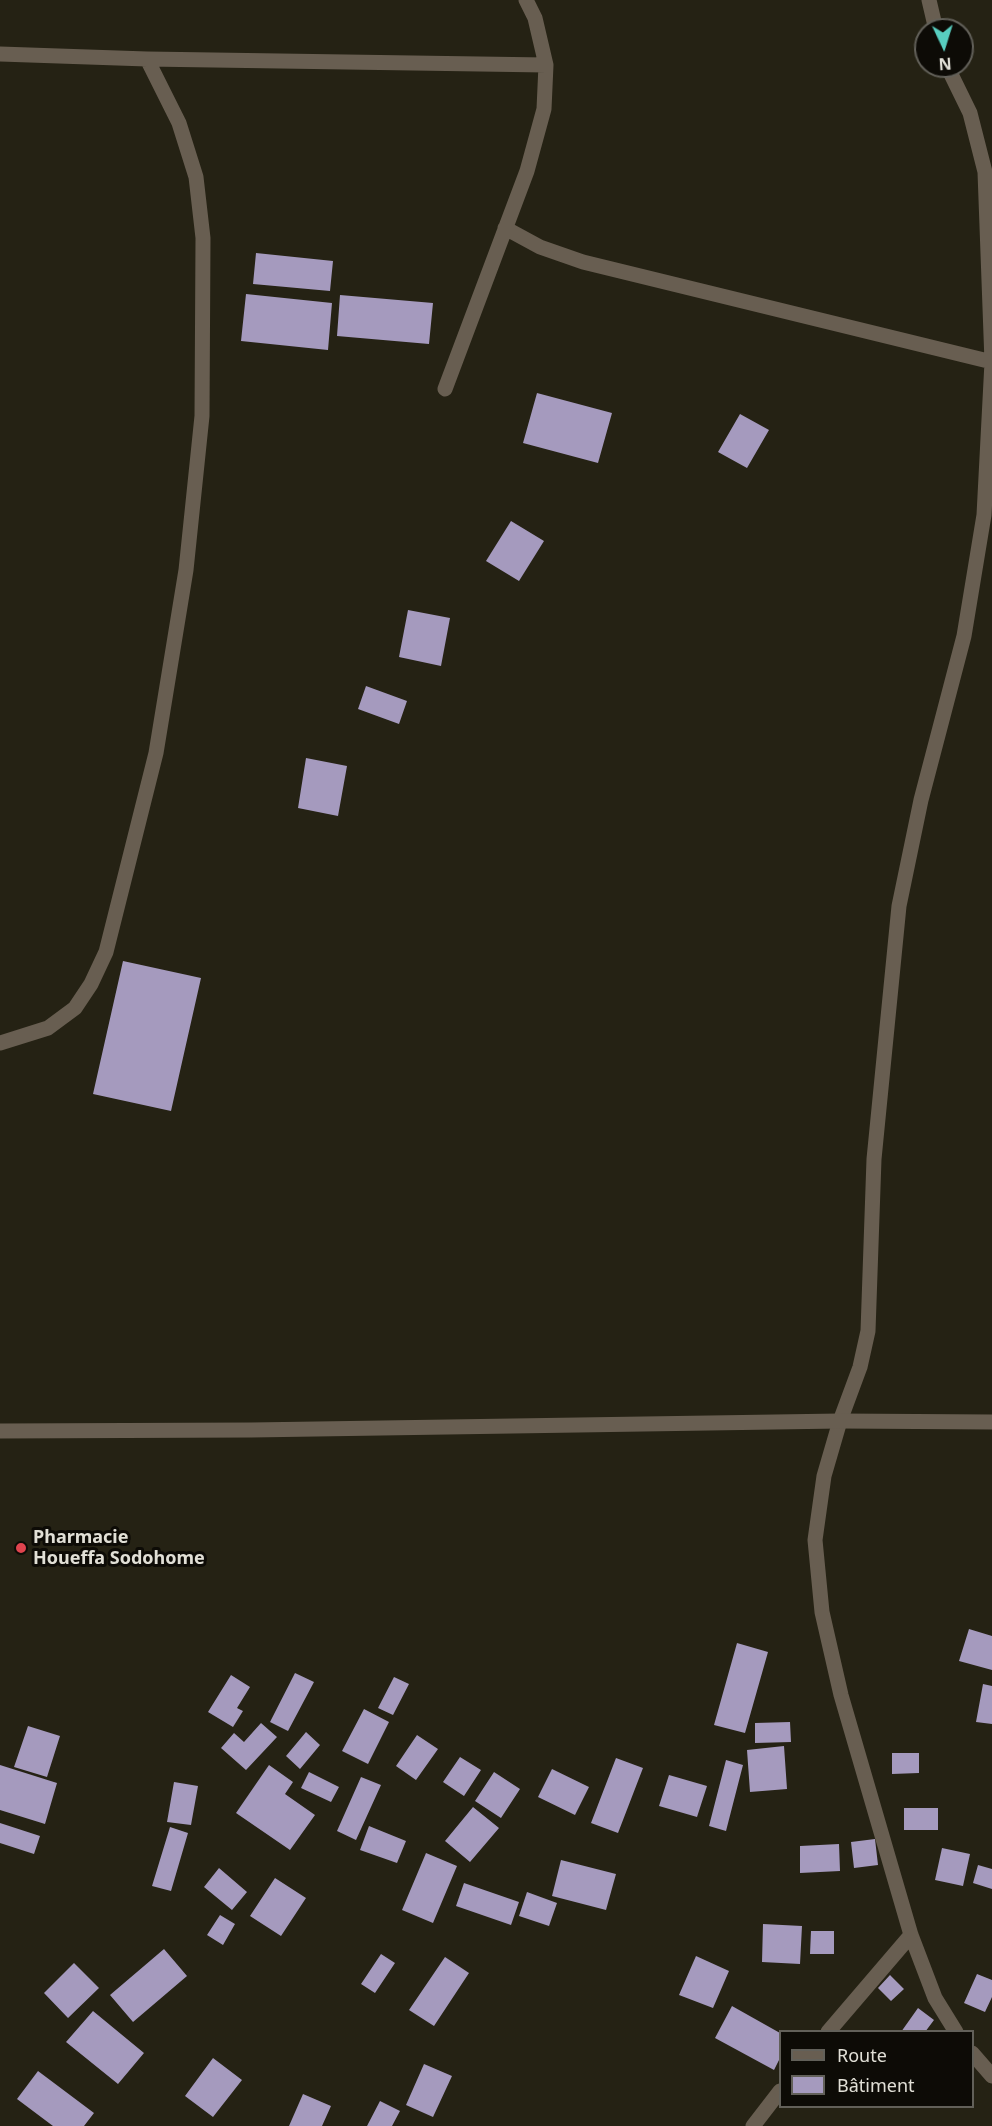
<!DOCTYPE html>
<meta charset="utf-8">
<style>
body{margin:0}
#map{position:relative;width:992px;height:2126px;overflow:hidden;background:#252214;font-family:"Noto Sans",sans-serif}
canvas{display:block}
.legend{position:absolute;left:779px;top:2030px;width:195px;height:78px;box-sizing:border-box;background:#0d0b06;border:2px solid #626059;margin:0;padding:8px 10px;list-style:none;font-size:18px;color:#e1dfd6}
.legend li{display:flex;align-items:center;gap:12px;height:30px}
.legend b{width:30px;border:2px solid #626059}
.north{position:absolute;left:914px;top:18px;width:60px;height:60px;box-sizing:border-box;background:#0d0b06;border:2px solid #626059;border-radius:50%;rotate:176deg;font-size:16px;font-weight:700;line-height:24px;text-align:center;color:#e1dfd6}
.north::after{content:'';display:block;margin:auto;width:21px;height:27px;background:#58cec0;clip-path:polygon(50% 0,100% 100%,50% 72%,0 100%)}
</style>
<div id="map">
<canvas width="992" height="2126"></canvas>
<ul class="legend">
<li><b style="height:8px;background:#685e51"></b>Route</li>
<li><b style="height:16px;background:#a59abe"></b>Bâtiment</li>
</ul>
<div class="north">N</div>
</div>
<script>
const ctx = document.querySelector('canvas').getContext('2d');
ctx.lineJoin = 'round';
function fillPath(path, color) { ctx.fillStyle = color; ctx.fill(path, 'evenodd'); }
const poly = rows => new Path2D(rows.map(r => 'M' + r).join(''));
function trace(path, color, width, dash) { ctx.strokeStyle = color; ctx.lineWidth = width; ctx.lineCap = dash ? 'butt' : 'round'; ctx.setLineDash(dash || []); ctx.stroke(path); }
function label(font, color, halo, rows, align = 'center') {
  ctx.font = font + ' "Noto Sans",sans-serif'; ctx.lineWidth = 6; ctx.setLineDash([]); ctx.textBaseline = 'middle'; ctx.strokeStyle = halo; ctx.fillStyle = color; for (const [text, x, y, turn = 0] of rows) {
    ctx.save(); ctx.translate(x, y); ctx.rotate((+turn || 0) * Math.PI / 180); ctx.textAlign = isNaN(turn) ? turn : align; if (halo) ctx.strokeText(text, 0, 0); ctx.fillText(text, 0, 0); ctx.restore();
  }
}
fillPath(poly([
 [256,253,333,261,330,291,253,284],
 [246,294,332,303,328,350,241,341],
 [340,295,433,303,429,344,337,336],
 [537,393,612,413,598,463,523,443],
 [740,414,769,430,747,468,718,452],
 [511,521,544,541,519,581,486,561],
 [408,610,450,618,441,666,399,657],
 [366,686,407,701,399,724,358,709],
 [306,758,347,766,338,816,298,808],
 [123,961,201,978,171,1111,93,1094],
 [969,1629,992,1636,992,1670,959,1661],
 [737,1643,768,1652,745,1733,714,1725],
 [295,1673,314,1682,288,1731,270,1722],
 [231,1675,250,1687,237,1708,243,1711,233,1727,208,1712],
 [394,1677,409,1684,393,1715,378,1708],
 [983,1684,992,1686,992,1724,976,1722],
 [364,1709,389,1722,368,1764,342,1751],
 [790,1722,791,1742,755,1743,755,1723],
 [261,1723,277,1737,246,1770,221,1748,234,1733,244,1742],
 [28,1726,60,1736,47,1777,14,1767],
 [306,1732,320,1745,300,1769,286,1756],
 [417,1735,438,1749,416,1780,396,1766],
 [784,1746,787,1789,750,1792,747,1750],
 [892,1753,919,1753,919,1773,892,1774],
 [460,1757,481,1770,464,1796,443,1782],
 [616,1758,643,1768,618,1833,591,1823],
 [726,1760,743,1765,726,1831,709,1826],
 [0,1765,57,1783,45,1824,0,1810],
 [269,1765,293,1782,285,1794,315,1815,290,1850,236,1813],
 [552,1769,589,1787,575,1815,538,1797],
 [309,1772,339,1787,331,1802,301,1788],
 [494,1772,520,1789,501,1818,475,1801],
 [669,1775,707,1786,697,1817,659,1806],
 [361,1777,381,1785,356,1840,337,1831],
 [174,1782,198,1786,191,1825,167,1822],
 [473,1807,499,1828,470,1862,445,1841],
 [904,1808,938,1808,938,1830,904,1830],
 [0,1823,40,1836,34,1854,0,1843],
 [369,1826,406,1841,397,1863,360,1850],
 [170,1827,188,1833,171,1891,152,1886],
 [875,1839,878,1865,854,1868,851,1842],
 [839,1844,840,1871,800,1873,800,1846],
 [942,1848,970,1854,963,1886,935,1880],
 [426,1853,457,1866,433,1923,402,1910],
 [561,1860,616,1874,606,1910,552,1896],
 [978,1865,992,1869,992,1889,973,1883],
 [219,1868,247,1892,232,1910,204,1887],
 [275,1878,306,1898,281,1936,250,1916],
 [464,1883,519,1902,511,1925,456,1906],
 [527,1892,557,1903,549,1926,519,1916],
 [220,1915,235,1924,223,1945,207,1935],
 [763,1924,802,1926,800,1964,762,1962],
 [811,1931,834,1931,834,1954,810,1954],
 [164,1949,187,1976,133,2022,110,1995],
 [381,1954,395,1963,375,1993,361,1984],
 [696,1956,729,1971,713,2008,679,1995],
 [445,1957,469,1973,434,2026,409,2010],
 [74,1963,99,1988,68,2018,44,1993],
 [977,1974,992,1980,992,1997,985,2012,964,2003],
 [890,1975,904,1989,891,2001,878,1988],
 [732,2006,780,2033,780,2058,774,2070,715,2038],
 [918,2008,934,2020,925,2032,901,2032],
 [93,2011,144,2053,118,2084,66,2042],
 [213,2058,242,2080,213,2117,185,2096],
 [424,2064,452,2076,433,2117,406,2105],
 [38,2071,94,2113,84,2126,53,2126,17,2099],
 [303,2094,331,2106,322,2126,289,2126],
 [380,2101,400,2111,392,2126,367,2126]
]), '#a59abe');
trace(poly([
 [929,0,936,30],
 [0,54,147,59,546,65],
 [947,66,970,113,985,172,992,362,984,515,964,636,921,800,899,906,874,1159,868,1331,860,1367,840,1421,824,1476,815,1540,822,1612,841,1695,911,1935,935,1998,956,2032],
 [505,228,540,247,583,262,992,362],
 [445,389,527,171,544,109,546,65,535,18,526,0],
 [0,1043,48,1028,75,1008,91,984,106,952,156,753,186,570,202,416,203,238,196,177,179,123,147,59],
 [828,2032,911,1935],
 [972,2053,992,2076],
 [753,2126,780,2091]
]), '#685e51', 15);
trace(poly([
 [0,1431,251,1430,840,1421,992,1422]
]), '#685e51', 15);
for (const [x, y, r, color] of [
 [21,1548,6,"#e0444e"]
]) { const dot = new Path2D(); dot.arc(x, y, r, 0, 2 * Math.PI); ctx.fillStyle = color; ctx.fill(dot); trace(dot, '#0d0b06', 2); }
label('bold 18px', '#e1dfd6', '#0d0b06', [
 ["Pharmacie",33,1538],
 ["Houeffa Sodohome",33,1559]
], 'left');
</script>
